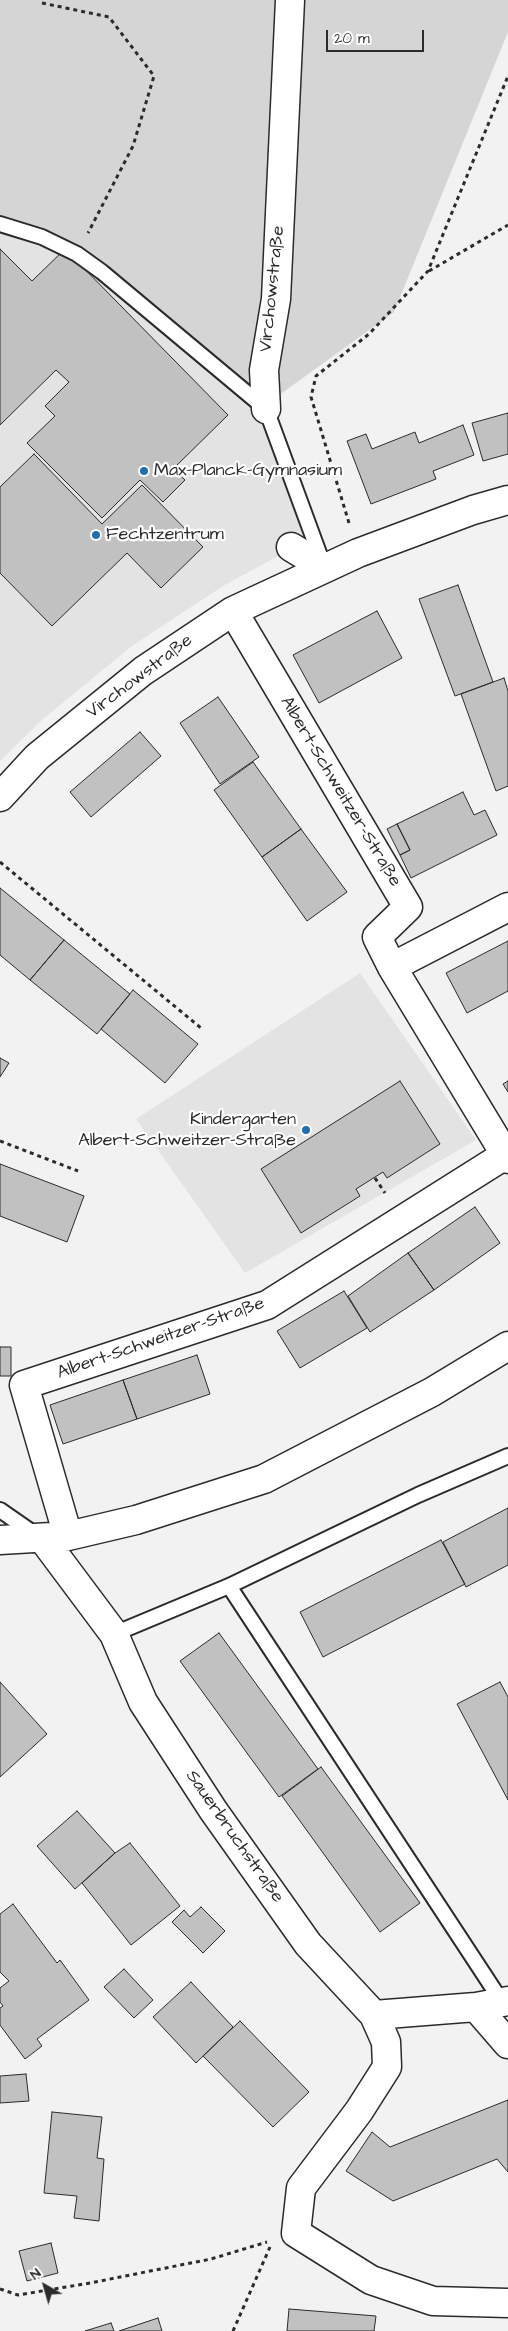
<!DOCTYPE html>
<meta charset="utf-8">
<style>
body{margin:0}
#map{position:relative;width:508px;height:2331px;overflow:hidden;background:#f2f2f2;font-family:"Architects Daughter",sans-serif}
canvas{display:block}
.north{position:absolute;left:20px;top:2261px;width:50px;height:50px;-webkit-text-stroke:4px #fff;paint-order:stroke;rotate:322deg;font-size:14px;font-weight:700;line-height:20px;text-align:center;color:#2b2b2b}
.north::after{content:'';display:block;margin:auto;width:18px;height:22px;background:#2b2b2b;clip-path:polygon(50% 0,100% 100%,50% 72%,0 100%)}
.scale{position:absolute;left:326px;top:30px;width:98px;height:22px;box-sizing:border-box;border:2px solid #2b2b2b;border-top:0;padding-left:6px;font-size:15px;line-height:18px;white-space:nowrap;color:#2b2b2b;-webkit-text-stroke:4px #fff;paint-order:stroke}
</style>
<div id="map">
<canvas width="508" height="2331"></canvas>
<div class="north">N</div>
<div class="scale">20 m</div>
</div>
<script>
const ctx = document.querySelector('canvas').getContext('2d');
ctx.lineJoin = 'round';
function fillPath(path, color) { ctx.fillStyle = color; ctx.fill(path, 'evenodd'); }
const poly = rows => new Path2D(rows.map(r => 'M' + r).join(''));
function trace(path, color, width, dash) { ctx.strokeStyle = color; ctx.lineWidth = width; ctx.lineCap = dash ? 'butt' : 'round'; ctx.setLineDash(dash || []); ctx.stroke(path); }
function label(font, color, halo, rows, align = 'center') {
  ctx.font = font + ' "Architects Daughter",sans-serif'; ctx.lineWidth = 4.5; ctx.setLineDash([]); ctx.textBaseline = 'middle'; ctx.strokeStyle = halo; ctx.fillStyle = color; for (const [text, x, y, turn = 0] of rows) {
    ctx.save(); ctx.translate(x, y); ctx.rotate((+turn || 0) * Math.PI / 180); ctx.textAlign = isNaN(turn) ? turn : align; if (halo) ctx.strokeText(text, 0, 0); ctx.fillText(text, 0, 0); ctx.restore();
  }
}
fillPath(poly([
 [0,220,79,250,124,279,163,316,271,401,304,542,223,586,132,646,44,718,0,761],
 [360,973,476,1140,245,1273,136,1119]
]), '#e3e3e3');
fillPath(poly([
 [0,0,508,0,508,32,394,312,271,401,214,362,124,279,79,250,0,220]
]), '#d5d5d5');
const building = poly([
 [0,249,32,281,65,249,228,415,173,469,185,480,163,502,140,480,102,518,27,443,55,416,45,406,69,382,56,370,0,425,0,249],
 [508,413,508,454,483,461,472,423,508,413],
 [463,425,474,455,433,471,436,479,371,504,347,441,366,434,372,449,415,432,419,443,463,425],
 [34,454,102,524,142,485,203,547,161,588,127,553,52,626,0,573,0,487,34,454],
 [458,585,493,682,455,696,419,599,458,585],
 [377,611,402,658,319,703,293,655,377,611],
 [504,678,508,691,508,786,496,791,461,694,504,678],
 [218,697,259,757,220,784,180,723,218,697],
 [140,732,161,756,91,817,70,792,140,732],
 [253,762,301,829,262,857,214,790,253,762],
 [463,792,474,815,485,810,497,835,411,878,400,855,410,850,397,824,463,792],
 [397,824,410,850,400,855,387,829,397,824],
 [301,829,347,892,307,921,262,857,301,829],
 [0,888,64,940,30,980,0,955,0,888],
 [64,940,130,994,97,1034,30,980,64,940],
 [508,941,508,991,467,1013,446,973,508,941],
 [133,990,198,1044,165,1083,101,1029,133,990],
 [0,1058,9,1063,0,1077,0,1058],
 [400,1081,440,1144,387,1178,383,1172,356,1189,360,1196,301,1233,261,1169,400,1081],
 [508,1081,508,1092,503,1084,508,1081],
 [0,1164,84,1196,67,1242,0,1216,0,1164],
 [475,1207,500,1243,434,1290,408,1253,475,1207],
 [408,1253,434,1290,370,1332,348,1296,408,1253],
 [344,1291,367,1328,300,1368,277,1331,344,1291],
 [0,1347,11,1347,11,1376,0,1376,0,1347],
 [197,1355,210,1394,137,1419,123,1380,197,1355],
 [123,1380,137,1419,63,1444,50,1405,123,1380],
 [508,1508,508,1565,466,1587,443,1542,508,1508],
 [441,1540,465,1584,323,1657,300,1612,441,1540],
 [219,1633,318,1769,279,1797,180,1661,219,1633],
 [0,1682,47,1734,0,1777,0,1682],
 [500,1682,508,1697,508,1800,457,1704,500,1682],
 [321,1767,420,1903,380,1932,282,1796,321,1767],
 [77,1811,115,1853,75,1889,37,1846,77,1811],
 [130,1843,180,1906,131,1945,82,1883,115,1853,130,1843],
 [13,1904,57,1963,60,1960,89,2000,37,2039,42,2046,25,2059,0,2025,0,2008,3,2006,0,2002,0,1988,9,1981,0,1972,0,1914,13,1904],
 [201,1907,225,1931,203,1953,172,1922,184,1910,190,1917,201,1907],
 [124,1969,153,2000,134,2018,104,1987,124,1969],
 [191,1982,233,2027,196,2063,153,2017,191,1982],
 [240,2021,309,2092,273,2127,203,2056,240,2021],
 [26,2074,29,2101,0,2103,0,2076,26,2074],
 [508,2100,508,2172,497,2159,393,2201,346,2171,372,2132,390,2147,508,2100],
 [52,2112,102,2117,97,2158,104,2159,99,2221,74,2218,77,2196,44,2193,52,2112],
 [51,2243,58,2273,27,2281,19,2251,51,2243],
 [289,2309,376,2316,374,2331,287,2331,289,2309],
 [158,2318,162,2331,119,2331,158,2318],
 [111,2323,114,2331,85,2331,111,2323]
]);
fillPath(building, '#c1c1c1');
trace(building, '#2b2b2b', 1);
const lane = poly([
 [0,224,42,237,77,254,102,272,266,409,323,564],
 [0,1510,36,1535],
 [229,1586,502,2002],
 [114,1634,229,1586,418,1495,508,1456]
]);
const street = poly([
 [266,409,264,370,276,299,290,0],
 [291,547,324,567],
 [233,611,408,907,377,937,392,967,508,1159],
 [0,797,37,757,143,671,233,611,358,553,473,510,508,500],
 [392,967,508,907],
 [68,1536,24,1385,267,1305,505,1155],
 [43,1539,114,1634,143,1702,213,1810,308,1944,374,2015,476,2007,508,2001],
 [0,1540,68,1536,136,1520,264,1479,432,1392,508,1346],
 [476,2007,508,2044],
 [374,2015,386,2042,387,2067,359,2111,301,2188,296,2233,371,2280,433,2301,508,2303]
]);
trace(lane, '#2b2b2b', 18);
trace(street, '#2b2b2b', 31);
trace(poly([
 [42,3,109,17,154,76,133,146,88,233],
 [429,271,508,225],
 [349,523,311,397,316,376,369,334,428,271,508,76],
 [0,862,201,1028],
 [0,1141,78,1171],
 [375,1178,385,1193],
 [0,2289,18,2295,90,2283,211,2259,267,2242],
 [233,2331,270,2247]
]), '#2b2b2b', 3, [4, 4]);
trace(lane, '#fff', 14);
trace(street, '#fff', 28);
for (const [x, y, r, color] of [
 [144,471,5,"#1f6fb2"],
 [96,535,5,"#1f6fb2"],
 [306,1130,5,"#1f6fb2"]
]) { const dot = new Path2D(); dot.arc(x, y, r, 0, 2 * Math.PI); ctx.fillStyle = color; ctx.fill(dot); trace(dot, '#fff', 2); }
label('18px', '#2b2b2b', '#fff', [
 ["Virchowstraße",273,289,-84],
 ["Virchowstraße",140,677,-37],
 ["Albert-Schweitzer-Straße",340,792,59],
 ["Albert-Schweitzer-Straße",161,1339,-19],
 ["Sauerbruchstraße",234,1837,55]
]);
label('18px', '#2b2b2b', '#fff', [
 ["Max-Planck-Gymnasium",154,471],
 ["Fechtzentrum",106,535],
 ["Kindergarten",296,1120,"right"],
 ["Albert-Schweitzer-Straße",296,1141,"right"]
], 'left');
</script>
